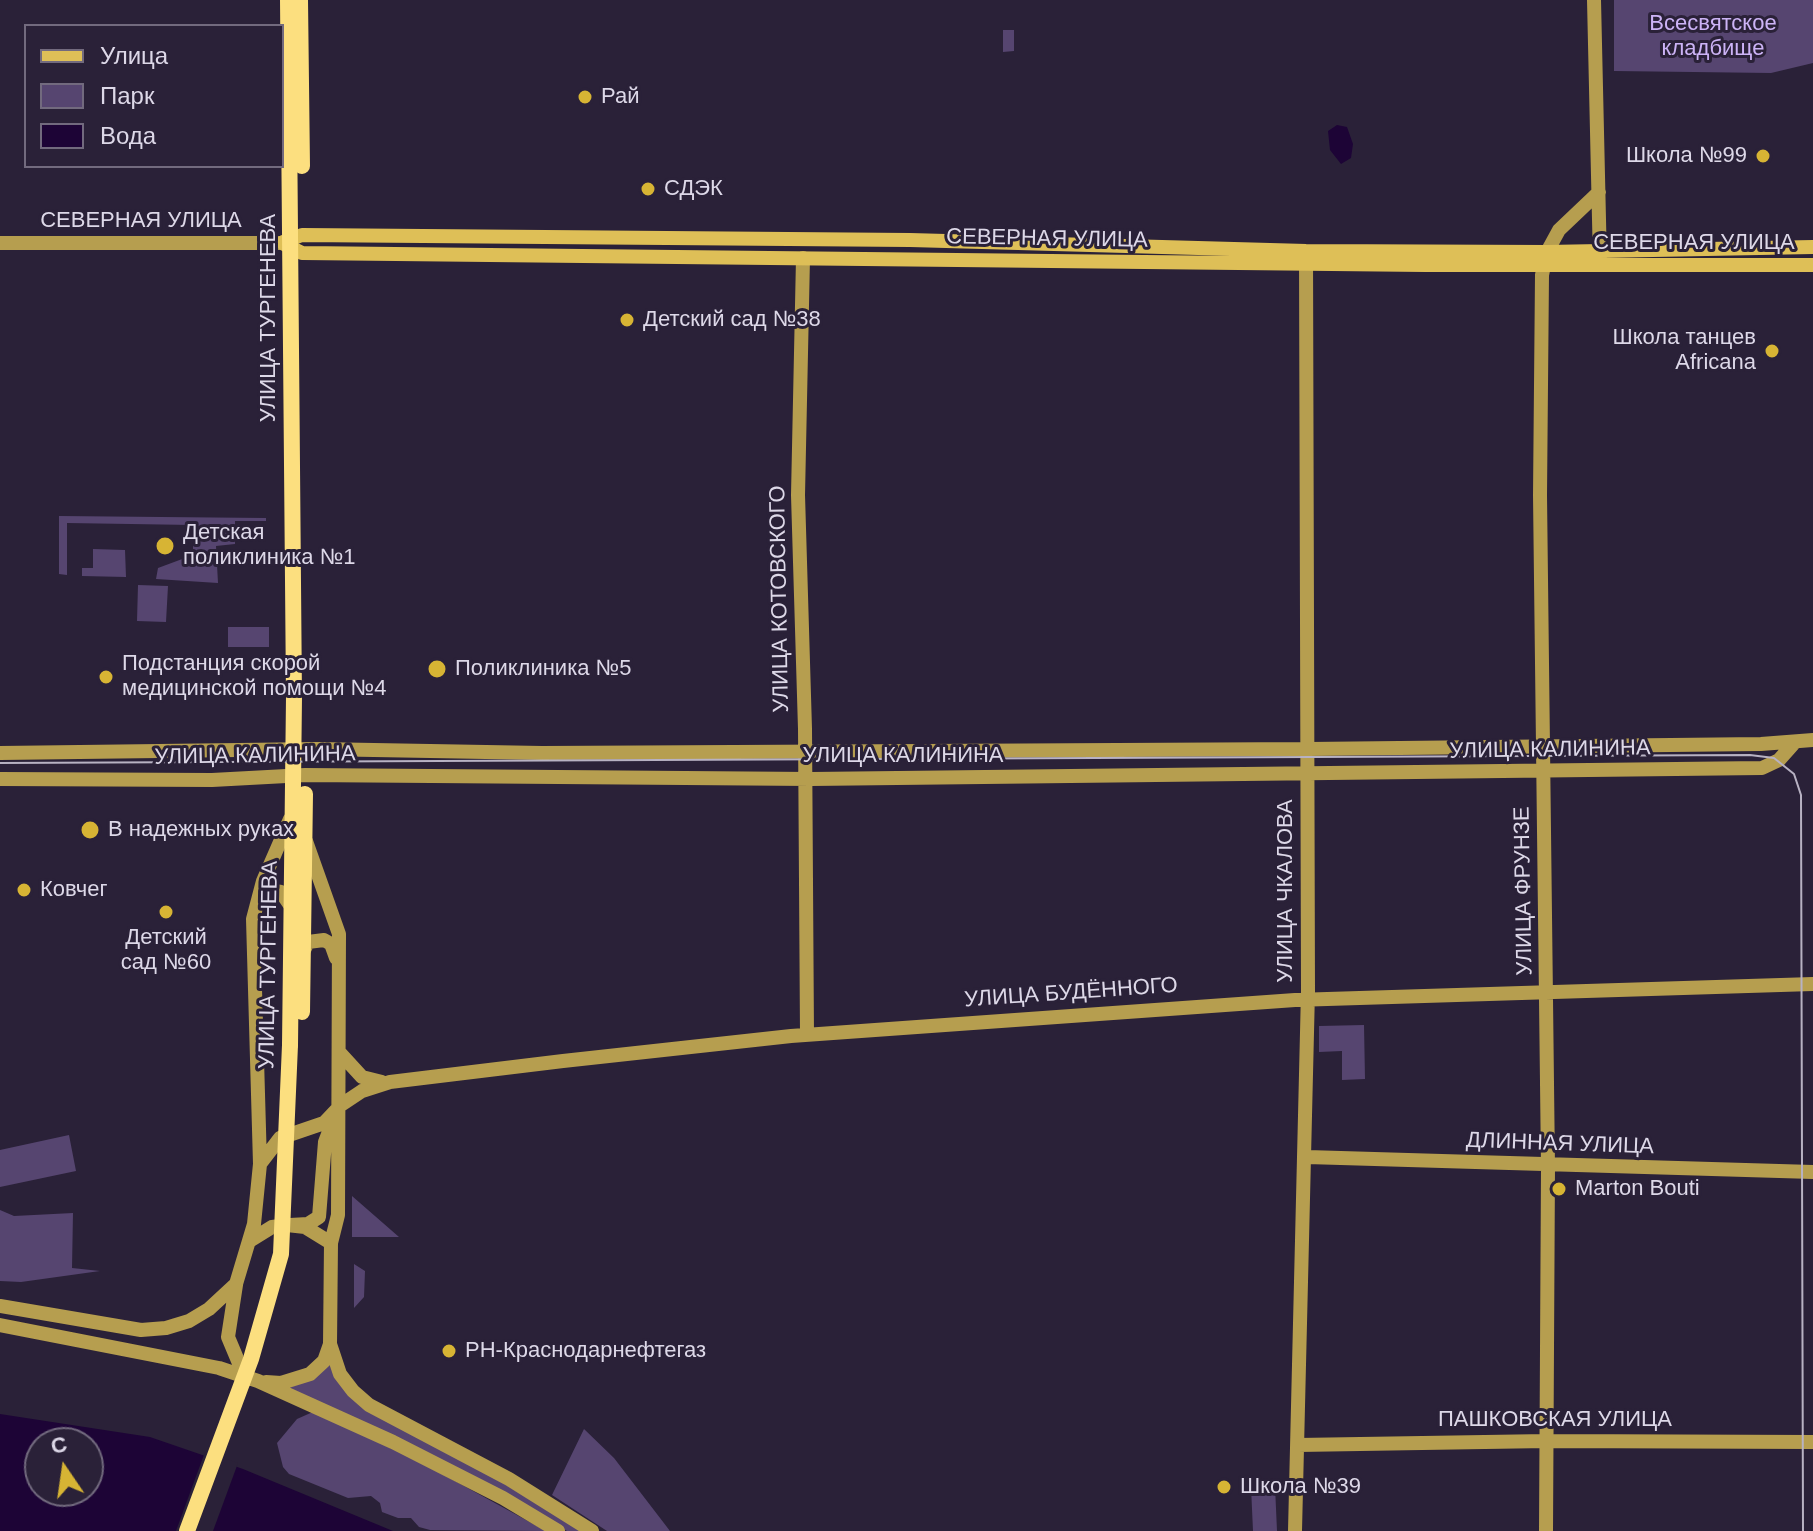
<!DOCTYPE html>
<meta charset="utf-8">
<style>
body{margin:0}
#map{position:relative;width:1813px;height:1531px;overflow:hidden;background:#2a2138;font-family:Helvetica,sans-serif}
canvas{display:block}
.legend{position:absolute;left:24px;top:24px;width:260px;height:144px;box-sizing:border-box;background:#2a2138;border:2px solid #726a7e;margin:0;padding:10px 14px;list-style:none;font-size:24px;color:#ddd8e8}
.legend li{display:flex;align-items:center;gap:16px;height:40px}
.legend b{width:40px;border:2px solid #726a7e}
.north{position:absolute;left:24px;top:1427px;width:80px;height:80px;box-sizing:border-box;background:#2a2138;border:2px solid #726a7e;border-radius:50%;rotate:347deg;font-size:22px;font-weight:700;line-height:32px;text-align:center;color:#ddd8e8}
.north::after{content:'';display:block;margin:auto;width:28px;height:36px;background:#d7b434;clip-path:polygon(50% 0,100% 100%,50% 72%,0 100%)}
</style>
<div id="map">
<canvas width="1813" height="1531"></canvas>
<ul class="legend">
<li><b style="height:10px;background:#debf57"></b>Улица</li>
<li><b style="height:22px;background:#564570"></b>Парк</li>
<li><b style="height:22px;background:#1d0436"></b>Вода</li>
</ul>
<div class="north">С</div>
</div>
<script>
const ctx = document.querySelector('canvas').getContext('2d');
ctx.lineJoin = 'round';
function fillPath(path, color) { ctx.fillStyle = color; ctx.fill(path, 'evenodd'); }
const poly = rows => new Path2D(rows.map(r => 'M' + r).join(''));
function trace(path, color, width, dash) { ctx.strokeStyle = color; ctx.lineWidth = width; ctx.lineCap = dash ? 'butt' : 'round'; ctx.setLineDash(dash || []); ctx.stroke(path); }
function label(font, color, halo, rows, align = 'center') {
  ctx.font = font + ' Helvetica,sans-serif'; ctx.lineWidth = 6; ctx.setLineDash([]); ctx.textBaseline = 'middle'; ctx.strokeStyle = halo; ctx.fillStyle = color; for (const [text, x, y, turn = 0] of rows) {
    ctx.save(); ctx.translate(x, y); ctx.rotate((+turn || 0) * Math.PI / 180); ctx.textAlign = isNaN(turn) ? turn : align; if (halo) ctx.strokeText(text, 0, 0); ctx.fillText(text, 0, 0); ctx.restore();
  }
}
fillPath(poly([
 [1614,0,1813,0,1813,63,1771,73,1614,71],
 [1003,30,1014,30,1014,51,1003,52],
 [59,516,266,518,266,521,235,521,235,544,216,546,218,583,156,579,158,568,193,555,193,525,67,523,67,575,59,574],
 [93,549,125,550,126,577,82,576,82,568,93,568],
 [138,585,168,586,166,622,137,621],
 [228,627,269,627,269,647,228,647],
 [1364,1025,1365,1079,1342,1080,1342,1051,1319,1052,1319,1026],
 [69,1135,76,1171,0,1187,0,1150],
 [352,1196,391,1230,399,1237,352,1237],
 [0,1210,14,1216,73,1213,72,1268,100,1271,21,1282,0,1281],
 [354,1264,365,1271,364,1297,354,1308],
 [331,1359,340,1384,582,1531,567,1531,469,1474,287,1387],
 [315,1411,402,1452,546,1531,430,1530,419,1527,411,1518,398,1518,382,1512,380,1503,371,1496,348,1498,289,1474,283,1467,277,1443,297,1419],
 [584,1429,614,1458,670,1531,607,1531,552,1495],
 [1275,1486,1277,1531,1253,1531,1251,1487]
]), '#564570');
fillPath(poly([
 [1337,125,1347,127,1353,144,1351,158,1341,164,1330,150,1328,131],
 [0,1414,150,1437,243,1469,393,1531,0,1531],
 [40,1443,88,1443,88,1491,40,1491]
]), '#1d0436');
fillPath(poly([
 [205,1452,238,1463,213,1531,176,1531]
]), '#2a2138');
trace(poly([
 [1594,0,1600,263],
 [0,243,282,243],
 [803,258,798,495,805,729,807,1035],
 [0,753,318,749,542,753,1309,749,1761,744,1813,740],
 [0,779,212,780,305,775,811,779,1762,768,1779,760,1795,742],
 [306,841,339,934,338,1215,331,1243,330,1344,340,1374,353,1391,369,1405,509,1479,592,1531],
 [257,905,263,896,275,891,281,892,290,905],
 [301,956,308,942,324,940,331,944,336,958],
 [340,1053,362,1077,382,1082],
 [1307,1157,1813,1172],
 [260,1164,280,1138,324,1123,341,1105,362,1091,390,1082,563,1061,791,1036,1295,1000,1813,984],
 [290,1225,308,1224,319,1217,325,1142,335,1116],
 [251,1240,272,1227,287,1225,305,1227,331,1243],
 [236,1285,228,1337,246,1380],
 [0,1306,141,1330,166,1328,189,1321,209,1309,236,1284,254,1224,260,1164,253,919,263,881,290,819],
 [0,1325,219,1368,258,1381,393,1442,503,1498,558,1531],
 [266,1382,281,1383,310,1374,324,1361,330,1344],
 [1298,1445,1547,1441,1813,1442],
 [1295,1531,1308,991,1306,252],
 [1546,1531,1548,1167,1540,495,1542,275,1547,252,1559,230,1599,192]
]), '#b69e4f', 14);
trace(poly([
 [283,242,302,235,910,240,1306,251,1547,252,1813,247],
 [284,244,302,253,1425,265,1813,265]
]), '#debf57', 14);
trace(poly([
 [288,0,294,697,290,1045],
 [300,0,302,166],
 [302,1012,305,794]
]), '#fcdf7f', 16);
trace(poly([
 [0,763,1750,755,1774,758,1794,774,1801,795,1803,1531]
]), '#b8b2c3', 2);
trace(poly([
 [187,1531,251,1359,281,1254,290,1045]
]), '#fcdf7f', 16);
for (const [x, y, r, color] of [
 [585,97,8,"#d7b434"],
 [1763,156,8,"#d7b434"],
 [648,189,8,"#d7b434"],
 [627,320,8,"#d7b434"],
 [1772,351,8,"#d7b434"],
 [165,546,10,"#d7b434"],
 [437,669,10,"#d7b434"],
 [106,677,8,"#d7b434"],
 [90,830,10,"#d7b434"],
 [24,890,8,"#d7b434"],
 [166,912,8,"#d7b434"],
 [1559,1189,8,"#d7b434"],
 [449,1351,8,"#d7b434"],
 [1224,1487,8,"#d7b434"]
]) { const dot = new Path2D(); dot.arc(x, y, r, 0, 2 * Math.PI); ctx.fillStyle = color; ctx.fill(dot); trace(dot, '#2a2138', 3); }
label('22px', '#ccb3f6', '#2a2138', [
 ["Всесвятское",1713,24],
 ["кладбище",1713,49]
]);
label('22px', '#ddd8e8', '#2a2138', [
 ["Рай",601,97],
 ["Школа №99",1747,156,"right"],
 ["СДЭК",664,189],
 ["Детский сад №38",643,320],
 ["Школа танцев",1756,338,"right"],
 ["Africana",1756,363,"right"],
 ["Детская",183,533],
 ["поликлиника №1",183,558],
 ["Подстанция скорой",122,664],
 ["медицинской помощи №4",122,689],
 ["Поликлиника №5",455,669],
 ["В надежных руках",108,830],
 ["Ковчег",40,890],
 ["Детский",166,938,"center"],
 ["сад №60",166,963,"center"],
 ["Marton Bouti",1575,1189],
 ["РН-Краснодарнефтегаз",465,1351],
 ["Школа №39",1240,1487]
], 'left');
label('22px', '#ddd8e8', '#2a2138', [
 ["СЕВЕРНАЯ УЛИЦА",141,221],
 ["СЕВЕРНАЯ УЛИЦА",1047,239,1],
 ["СЕВЕРНАЯ УЛИЦА",1694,243],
 ["УЛИЦА ТУРГЕНЕВА",269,318,-90],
 ["УЛИЦА КОТОВСКОГО",780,599,-91],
 ["УЛИЦА КАЛИНИНА",1550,750,-1],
 ["УЛИЦА КАЛИНИНА",255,756,-1],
 ["УЛИЦА КАЛИНИНА",903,756],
 ["УЛИЦА ЧКАЛОВА",1286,891,-90],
 ["УЛИЦА ФРУНЗЕ",1524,891,-91],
 ["УЛИЦА ТУРГЕНЕВА",269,965,-89],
 ["УЛИЦА БУДЁННОГО",1071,993,-4],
 ["ДЛИННАЯ УЛИЦА",1560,1144,2],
 ["ПАШКОВСКАЯ УЛИЦА",1555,1420]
]);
</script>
